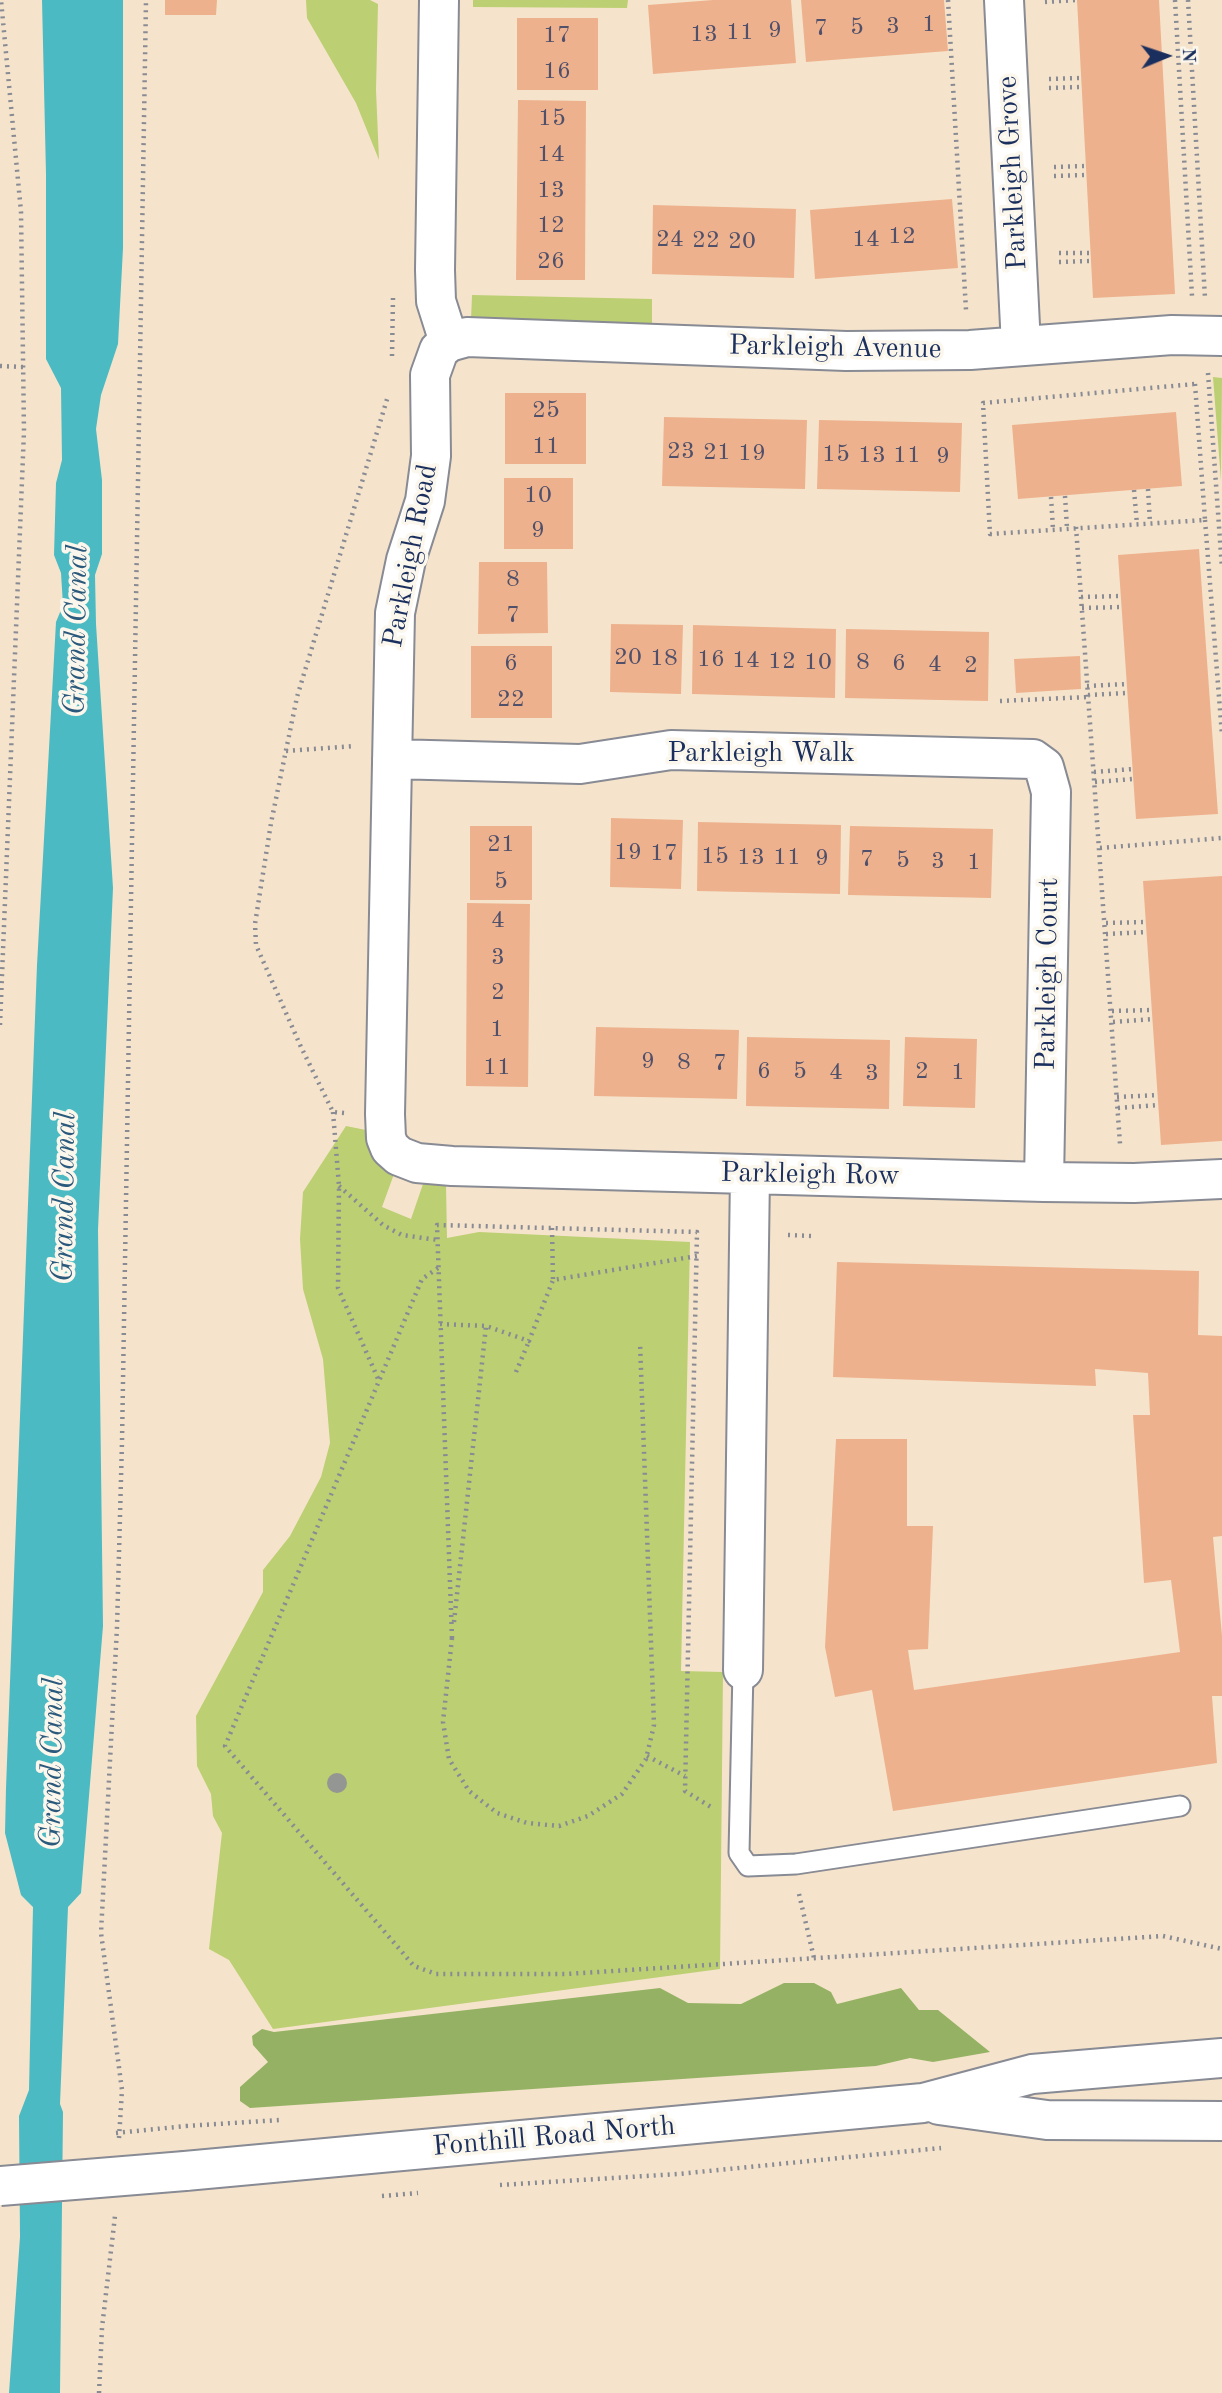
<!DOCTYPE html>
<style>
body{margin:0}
#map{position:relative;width:1222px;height:2393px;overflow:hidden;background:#f5e4cb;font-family:"Old Standard TT",serif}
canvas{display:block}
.north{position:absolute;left:1131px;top:21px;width:70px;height:70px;-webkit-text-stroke:5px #fbf7ec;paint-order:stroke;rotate:88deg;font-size:19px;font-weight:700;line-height:28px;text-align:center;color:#1b2f5e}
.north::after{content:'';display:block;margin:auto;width:24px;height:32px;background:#1b2f5e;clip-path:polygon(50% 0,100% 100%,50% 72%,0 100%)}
</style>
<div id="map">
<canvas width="1222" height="2393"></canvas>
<div class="north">N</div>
</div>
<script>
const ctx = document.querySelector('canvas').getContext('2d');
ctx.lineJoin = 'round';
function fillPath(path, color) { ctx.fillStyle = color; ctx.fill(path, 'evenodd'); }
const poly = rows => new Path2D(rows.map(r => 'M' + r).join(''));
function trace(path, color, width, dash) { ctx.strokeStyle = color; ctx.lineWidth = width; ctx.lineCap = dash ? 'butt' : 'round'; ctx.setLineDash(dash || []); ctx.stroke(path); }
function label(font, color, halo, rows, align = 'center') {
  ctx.font = font + ' "Old Standard TT",serif'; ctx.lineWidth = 7; ctx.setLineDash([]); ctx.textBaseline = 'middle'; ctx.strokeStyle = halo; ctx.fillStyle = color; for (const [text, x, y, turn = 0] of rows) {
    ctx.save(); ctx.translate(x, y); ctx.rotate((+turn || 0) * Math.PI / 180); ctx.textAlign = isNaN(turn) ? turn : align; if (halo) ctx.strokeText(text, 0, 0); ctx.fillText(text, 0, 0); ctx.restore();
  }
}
fillPath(poly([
 [306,0,370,0,378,4,376,90,379,160,356,103,307,18],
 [473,0,628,0,627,8,473,7],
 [472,295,652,299,652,324,471,320],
 [1213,377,1222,378,1221,481],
 [346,1126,366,1130,394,1174,382,1207,411,1219,423,1184,446,1185,447,1238,479,1232,690,1242,681,1671,723,1672,720,1969,273,2029,229,1960,209,1949,222,1833,213,1816,211,1794,197,1766,196,1716,263,1592,263,1570,290,1536,321,1477,330,1443,323,1359,303,1289,300,1239,303,1192]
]), '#bccf72');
fillPath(poly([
 [784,1983,814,1983,831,1992,837,2004,901,1988,919,2010,938,2010,990,2052,933,2062,910,2058,876,2066,250,2108,240,2101,240,2087,268,2062,253,2045,252,2036,262,2029,274,2032,660,1988,688,2003,741,2004]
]), '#95b264');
fillPath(poly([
 [42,0,123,0,123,248,118,344,101,395,96,429,102,480,102,554,95,575,96,624,113,888,98,1230,103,1626,81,1893,68,1907,60,2104,63,2112,60,2393,9,2393,20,2237,19,2116,29,2090,33,1907,21,1895,5,1833,6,1788,37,965,56,622,63,605,61,573,54,555,56,483,62,460,61,388,46,359,46,174]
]), '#4cbac3');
fillPath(poly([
 [165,0,217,0,216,15,165,15],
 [713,0,791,0,796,63,653,74,648,5],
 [801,0,944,0,948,51,806,62],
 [1077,0,1159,0,1175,294,1093,298],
 [517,18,598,18,598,90,517,90],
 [518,100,586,101,585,280,516,280],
 [952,199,958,268,815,279,810,210],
 [653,205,796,209,794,278,652,274],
 [505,393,586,393,586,464,505,464],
 [1176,412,1182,486,1018,499,1012,425],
 [664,417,807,420,805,489,662,486],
 [819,420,962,423,960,492,817,489],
 [504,478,573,478,573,549,504,549],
 [1199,549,1218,814,1136,819,1118,555],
 [479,562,547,562,548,633,478,634],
 [611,624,683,625,681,694,610,692],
 [693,625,836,629,835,698,692,694],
 [846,629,989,632,988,701,845,698],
 [471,646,552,646,552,718,471,718],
 [1080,656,1081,689,1016,693,1014,659],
 [611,818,683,820,681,889,610,887],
 [698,822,841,825,840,894,697,891],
 [470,826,532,826,532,900,470,900],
 [850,826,993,829,991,898,848,895],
 [1222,876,1222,1141,1161,1145,1143,881],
 [467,903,530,904,528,1087,466,1086],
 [596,1027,739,1030,737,1099,594,1096],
 [747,1037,890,1040,889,1109,746,1106],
 [905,1037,977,1039,975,1108,903,1106],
 [837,1262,1199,1271,1198,1335,1222,1336,1222,1536,1213,1537,1222,1636,1222,1696,1212,1696,1217,1763,893,1811,872,1690,835,1697,825,1647,836,1439,907,1439,907,1526,933,1526,928,1649,908,1650,914,1690,1180,1652,1171,1580,1144,1583,1133,1415,1150,1415,1148,1373,1095,1369,1096,1386,833,1377]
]), '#eeb18d');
const service = poly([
 [743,1670,739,1853,748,1866,796,1864,1180,1806]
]);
const minor = poly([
 [439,0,435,270,436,301,449,342],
 [1004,0,1021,346],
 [1222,336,1172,335,970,350,846,351,467,337,449,342,439,350,430,375,431,456,425,501,406,560,395,613,385,1114,386,1138,390,1148,399,1156,417,1163,452,1166,1044,1182,1134,1183,1222,1179],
 [392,759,580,764,671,750,1033,759,1044,767,1051,792,1044,1182],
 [743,1670,750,1174]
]);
const secondary = poly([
 [939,2105,1047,2120,1222,2121],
 [185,2171,923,2103,1032,2074,1222,2058]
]);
trace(service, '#888a94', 23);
trace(minor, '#888a94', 42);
trace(secondary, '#888a94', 42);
trace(poly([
 [948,0,966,310],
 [1175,0,1192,296],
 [1188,0,1205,298],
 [1045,2,1077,0],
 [1049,79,1081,78],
 [1049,88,1081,87],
 [1054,167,1086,166],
 [1054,176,1086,175],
 [1059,253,1090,253],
 [1059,262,1091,261],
 [392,356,393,298],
 [0,366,23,367],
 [1208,373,1222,568],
 [1195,384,1205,520,990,534,983,403,1195,384],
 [1148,489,1150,523],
 [1134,490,1137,524],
 [1065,496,1067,528],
 [1051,497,1053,529],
 [1205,520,1222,735],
 [1076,527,1120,1144],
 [1081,597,1121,596],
 [1082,608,1122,607],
 [1087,686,1127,684],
 [1088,695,1127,693],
 [1000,701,1088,697],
 [286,751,355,746],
 [1094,772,1133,769],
 [1095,782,1133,779],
 [1100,848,1222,838],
 [1106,923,1146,922],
 [1106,934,1147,932],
 [1112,1011,1152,1010],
 [1113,1022,1153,1019],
 [0,1025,24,431,21,212,1,0],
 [1117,1097,1158,1095],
 [1118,1108,1159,1105],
 [333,1112,339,1186,338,1288,379,1381],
 [344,1113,333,1112,301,1047,256,945,255,924,271,823,297,697,388,396],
 [339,1186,383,1225,402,1235,438,1240],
 [552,1228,553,1280],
 [788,1235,812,1236],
 [438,1268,422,1279,225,1746,414,1966,436,1974,566,1974,1163,1936,1222,1949],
 [440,1324,486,1326,529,1341,553,1280,697,1256],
 [516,1372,529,1341],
 [454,1622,486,1326],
 [452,1638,437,1225,697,1232,685,1791,711,1807],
 [452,1638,443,1722,449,1759,469,1791,497,1813,527,1823,559,1826,588,1816,622,1794,646,1759,654,1725,640,1342],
 [647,1756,685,1776],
 [799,1894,814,1958],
 [186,2126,280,2120],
 [119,2138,122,2090,101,1933,117,1627,122,1442,146,0],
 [500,2185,678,2174,941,2148],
 [382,2196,418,2193],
 [99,2393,102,2328,115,2216]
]), '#888a94', 4.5, [2, 5]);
trace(service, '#fff', 19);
trace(minor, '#fff', 38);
trace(secondary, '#fff', 38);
const secondaryBridge = poly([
 [0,2186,185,2171]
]);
trace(secondaryBridge, '#888a94', 42, []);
trace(poly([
 [116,2133,186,2126]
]), '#888a94', 4.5, [2, 5]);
trace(secondaryBridge, '#fff', 38);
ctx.fillStyle = '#939692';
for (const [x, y] of [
 [337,1783]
]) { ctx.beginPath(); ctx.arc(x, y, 10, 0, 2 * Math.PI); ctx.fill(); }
label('24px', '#50506a', null, [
 ["1",929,25],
 ["3",893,27],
 ["5",857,28],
 ["7",821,29],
 ["9",775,31],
 ["11",740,33],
 ["13",704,35],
 ["17",557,36],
 ["16",557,72],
 ["15",552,119],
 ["14",551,155],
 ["13",551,191],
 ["12",551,226],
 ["12",902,237],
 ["24",670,240],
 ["14",866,240],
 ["22",706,241],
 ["20",742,242],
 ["26",551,262],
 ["25",546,411],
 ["11",546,447],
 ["23",681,452],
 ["21",717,453],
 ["19",752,454],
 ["15",836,455],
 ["13",872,456],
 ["11",907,456],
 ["9",943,457],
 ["10",538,496],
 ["9",538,531],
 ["8",513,580],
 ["7",513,616],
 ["20",628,658],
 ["18",664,659],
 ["16",711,660],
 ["14",746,661],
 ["12",782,662],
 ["10",818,663],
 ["8",863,663],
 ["6",511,664],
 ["6",899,664],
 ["4",935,665],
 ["2",971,666],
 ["22",511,700],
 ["21",501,845],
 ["19",628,853],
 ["17",664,854],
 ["15",715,857],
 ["13",751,858],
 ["11",787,858],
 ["9",822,859],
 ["7",867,860],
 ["5",903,861],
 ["3",938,862],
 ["1",974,863],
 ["5",501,882],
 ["4",498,921],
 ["3",498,958],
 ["2",498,993],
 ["1",497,1030],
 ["9",648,1062],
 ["8",684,1063],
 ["7",720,1064],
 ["11",497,1068],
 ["6",764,1072],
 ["5",800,1072],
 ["2",922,1072],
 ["4",836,1073],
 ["1",958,1073],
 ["3",872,1074]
]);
label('28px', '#1b2f5e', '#fbf7ec', [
 ["Parkleigh Grove",1013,173,-93],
 ["Parkleigh Avenue",835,348,1],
 ["Parkleigh Road",411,556,-79],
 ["Parkleigh Walk",761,754],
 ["Parkleigh Court",1048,974,-89],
 ["Parkleigh Row",810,1175,1],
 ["Fonthill Road North",554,2137,-5]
]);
label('italic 30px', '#2a597c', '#fbf7ec', [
 ["Grand Canal",77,630,-89],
 ["Grand Canal",65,1197,-89],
 ["Grand Canal",53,1763,-89]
]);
</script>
